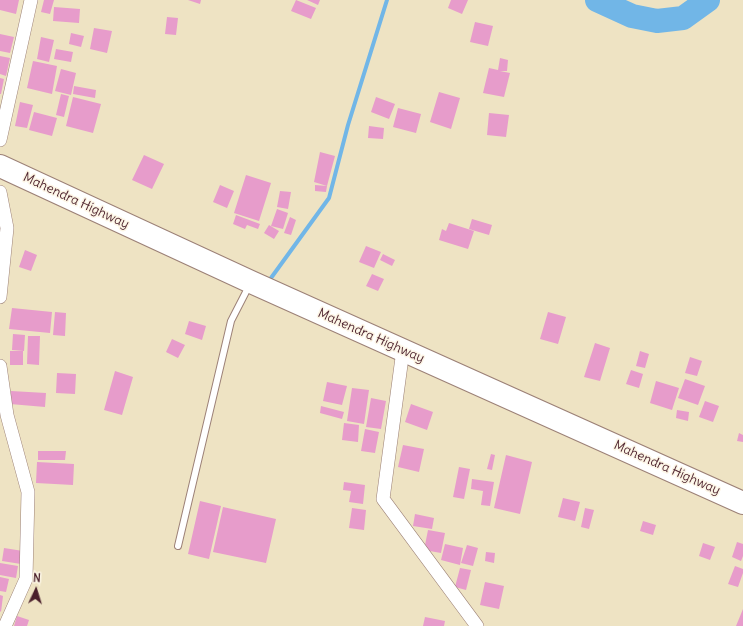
<!DOCTYPE html>
<style>
body{margin:0}
#map{position:relative;width:743px;height:626px;overflow:hidden;background:#eee3c3;font-family:Delius,sans-serif}
canvas{display:block}
.north{position:absolute;left:16px;top:570px;width:40px;height:40px;-webkit-text-stroke:3px #fcf5e5;paint-order:stroke;rotate:4deg;font-size:11px;font-weight:700;line-height:16px;text-align:center;color:#4a1f2b}
.north::after{content:'';display:block;margin:auto;width:14px;height:18px;background:#4a1f2b;clip-path:polygon(50% 0,100% 100%,50% 72%,0 100%)}
</style>
<div id="map">
<canvas width="743" height="626"></canvas>
<div class="north">N</div>
</div>
<script>
const ctx = document.querySelector('canvas').getContext('2d');
ctx.lineJoin = 'round';
const poly = rows => new Path2D(rows.map(r => 'M' + r).join(''));
function trace(path, color, width, dash) { ctx.strokeStyle = color; ctx.lineWidth = width; ctx.lineCap = dash ? 'butt' : 'round'; ctx.setLineDash(dash || []); ctx.stroke(path); }
function fillPath(path, color) { ctx.fillStyle = color; ctx.fill(path, 'evenodd'); }
function label(font, color, halo, rows, align = 'center') {
  ctx.font = font + ' Delius,sans-serif'; ctx.lineWidth = 3; ctx.setLineDash([]); ctx.textBaseline = 'middle'; ctx.strokeStyle = halo; ctx.fillStyle = color; for (const [text, x, y, turn = 0] of rows) {
    ctx.save(); ctx.translate(x, y); ctx.rotate((+turn || 0) * Math.PI / 180); ctx.textAlign = isNaN(turn) ? turn : align; if (halo) ctx.strokeText(text, 0, 0); ctx.fillText(text, 0, 0); ctx.restore();
  }
}
trace(poly([
 [271,278,329,198,348,125,387,0]
]), '#71b6e7', 4);
trace(poly([
 [597,0,632,16,657,21,683,18,708,0]
]), '#71b6e7', 24);
fillPath(poly([
 [0,0,19,0,16,14,0,10],
 [44,0,54,0,50,14,41,12],
 [188,0,201,0,200,4],
 [296,0,316,8,311,19,291,11],
 [307,0,320,0,318,5],
 [451,0,468,0,462,14,448,8],
 [54,7,80,9,79,23,53,21],
 [167,17,178,18,176,35,165,34],
 [475,22,493,26,488,46,470,42],
 [94,28,112,31,107,53,90,49],
 [71,33,84,36,81,47,69,44],
 [0,34,14,37,10,53,0,51],
 [41,37,54,40,49,62,37,59],
 [56,49,73,52,71,62,54,59],
 [0,56,10,58,6,76,0,74],
 [500,58,508,60,507,71,500,71,510,73,504,97,483,93,489,68,498,70],
 [33,61,57,66,52,94,27,88],
 [61,69,76,73,71,95,55,91],
 [0,78,4,79,1,94,0,94],
 [74,86,96,90,95,98,73,94],
 [439,92,460,98,451,129,430,122],
 [61,94,69,96,64,117,56,115],
 [73,97,101,104,93,133,66,126],
 [376,97,395,104,389,119,371,112],
 [20,102,33,105,27,128,15,126],
 [398,108,421,114,416,133,393,127],
 [34,112,57,118,52,136,29,130],
 [489,113,509,115,506,137,487,135],
 [369,126,384,128,383,139,368,138],
 [320,152,335,156,327,186,314,182],
 [144,155,164,164,152,189,132,180],
 [246,175,271,183,259,221,234,213],
 [220,185,234,191,227,208,213,202],
 [315,185,327,186,326,192,315,191],
 [280,191,291,192,288,209,277,207],
 [277,209,288,213,283,229,271,226],
 [236,215,260,224,258,229,247,225,245,229,233,224],
 [290,217,296,220,291,235,284,233],
 [472,219,492,225,489,235,469,229],
 [449,223,474,231,468,249,439,240,442,229,446,231],
 [269,225,279,231,274,239,264,233],
 [366,246,381,252,374,268,359,262],
 [25,250,37,255,31,271,19,267],
 [383,254,395,260,392,266,380,260],
 [372,274,384,279,378,291,366,286],
 [12,308,52,312,50,333,9,329],
 [55,312,66,313,65,336,53,335],
 [548,312,566,317,558,344,540,339],
 [189,321,206,326,202,340,185,334],
 [13,334,25,335,24,351,12,350],
 [28,336,40,336,39,365,27,364],
 [172,339,185,345,178,358,166,352],
 [595,343,610,348,600,381,584,377],
 [10,351,23,351,23,365,10,365],
 [640,351,649,354,645,368,636,366],
 [690,357,702,361,697,376,685,373],
 [631,370,643,374,639,388,626,384],
 [115,371,133,377,122,415,104,410],
 [57,373,76,374,75,394,56,393],
 [685,379,705,386,698,405,678,398],
 [656,381,679,388,672,410,650,403],
 [327,382,347,386,342,405,323,401],
 [352,388,369,390,364,424,347,421],
 [11,391,46,393,45,407,10,404],
 [371,398,386,401,381,429,366,427],
 [705,401,719,406,713,422,699,417],
 [411,404,433,412,427,430,405,422],
 [321,406,344,412,342,419,320,413],
 [677,410,689,412,688,421,676,418],
 [344,423,359,425,358,442,342,440],
 [365,429,379,432,375,453,361,451],
 [739,433,743,435,743,442,737,441],
 [403,445,424,449,419,472,398,467],
 [38,451,66,451,65,460,38,460],
 [491,454,495,455,492,470,487,469],
 [506,455,532,462,520,514,494,508],
 [37,462,74,464,73,485,36,483],
 [459,467,470,469,464,499,453,497],
 [472,479,494,482,490,506,481,505,483,491,471,489],
 [344,482,365,485,363,504,349,502,351,491,343,490],
 [563,498,580,502,575,521,558,517],
 [200,501,221,506,209,559,188,554],
 [223,507,276,519,266,563,213,552],
 [352,508,366,510,364,530,349,528],
 [585,508,594,510,589,529,581,527],
 [415,514,434,518,432,529,413,526],
 [643,521,656,525,653,535,640,531],
 [428,530,445,533,441,553,424,550],
 [737,542,743,544,743,556,741,561,732,557],
 [703,543,715,547,710,560,699,556],
 [445,544,463,548,460,565,441,560],
 [467,545,478,548,473,566,461,563],
 [4,548,23,551,21,564,2,561],
 [486,552,495,553,494,563,485,561],
 [0,563,18,566,16,578,0,575],
 [735,566,743,569,743,573,738,587,728,584],
 [460,568,471,570,466,590,455,587],
 [0,577,9,579,6,592,0,591],
 [485,582,504,586,499,609,480,605],
 [0,595,3,596,1,612,0,611],
 [743,609,743,626,736,626],
 [17,616,29,620,27,626,14,626],
 [425,617,445,621,444,626,423,626]
]), '#e79ccb');
const lane = poly([
 [178,546,231,321,249,286]
]);
const street = poly([
 [0,140,31,0],
 [0,192,7,228,0,297],
 [403,350,383,499,477,626],
 [0,366,7,415,28,492,26,579,5,626]
]);
const highway = poly([
 [0,166,251,282,743,503]
]);
trace(lane, '#9c8177', 8);
trace(street, '#9c8177', 14);
trace(highway, '#9c8177', 24);
trace(lane, '#fff', 6);
trace(street, '#fff', 13);
trace(highway, '#fff', 22);
label('13px', '#4a1f2b', '#fcf5e5', [
 ["Mahendra Highway",76,201,25],
 ["Mahendra Highway",371,336,24],
 ["Mahendra Highway",667,468,24]
]);
</script>
